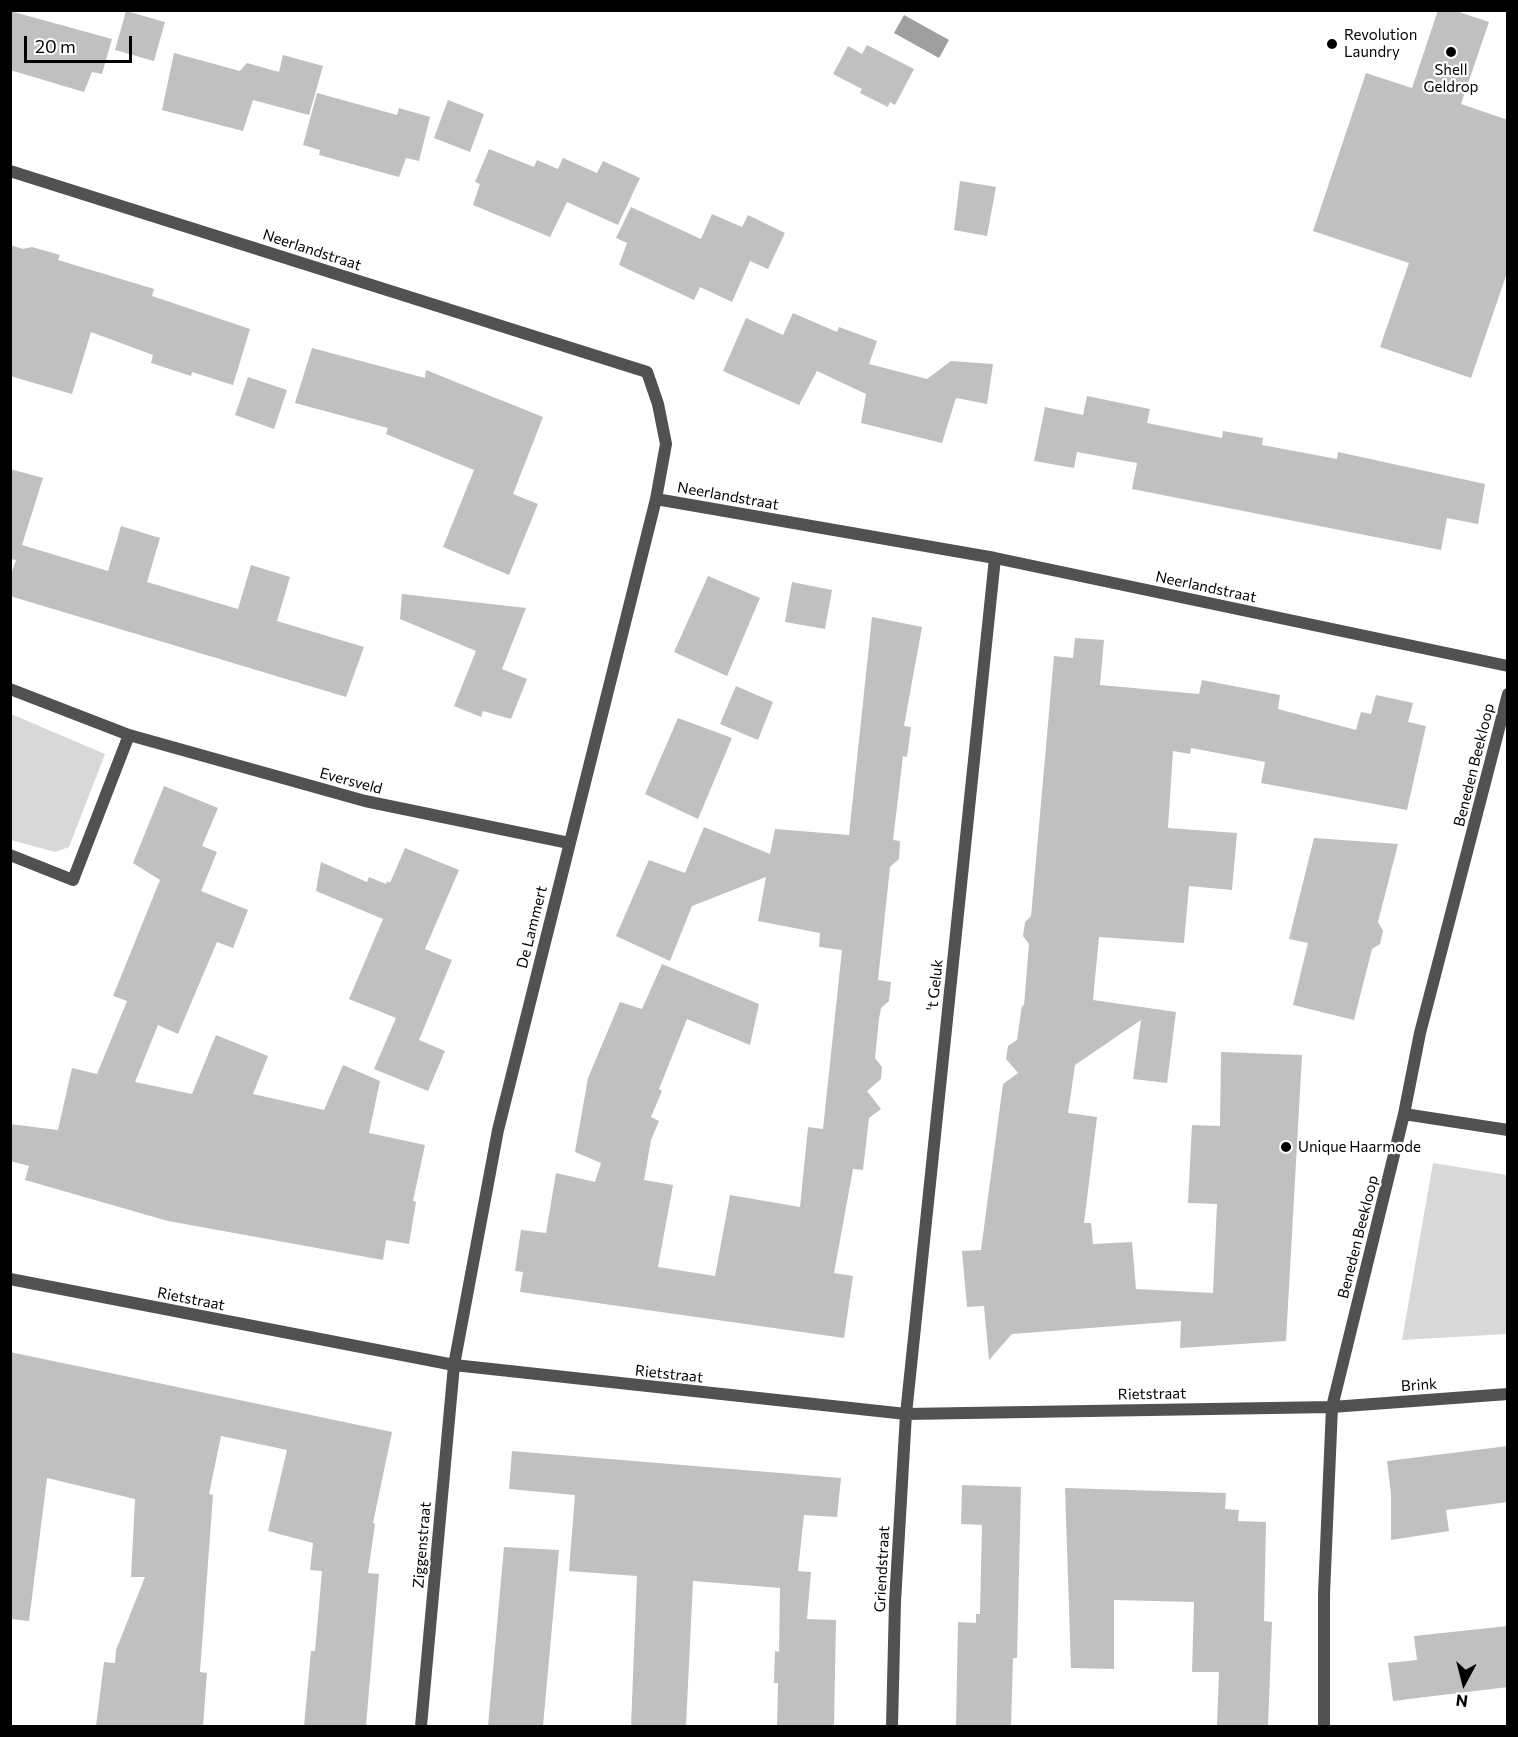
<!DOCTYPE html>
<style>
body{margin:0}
#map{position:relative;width:1518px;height:1737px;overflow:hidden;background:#fff;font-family:Commissioner,sans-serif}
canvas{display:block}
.frame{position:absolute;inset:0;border:12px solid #000;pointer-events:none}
.north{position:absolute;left:1434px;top:1653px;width:60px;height:60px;-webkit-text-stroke:4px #fff;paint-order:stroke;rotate:187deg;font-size:16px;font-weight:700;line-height:24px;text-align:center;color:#000}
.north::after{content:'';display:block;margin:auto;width:21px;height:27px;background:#000;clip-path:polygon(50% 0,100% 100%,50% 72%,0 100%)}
.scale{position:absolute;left:24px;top:36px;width:108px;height:27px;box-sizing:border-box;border:3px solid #000;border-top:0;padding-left:8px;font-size:18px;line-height:21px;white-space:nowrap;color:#000;-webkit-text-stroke:4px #fff;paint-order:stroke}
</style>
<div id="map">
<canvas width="1518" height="1737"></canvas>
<div class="frame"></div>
<div class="north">N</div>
<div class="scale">20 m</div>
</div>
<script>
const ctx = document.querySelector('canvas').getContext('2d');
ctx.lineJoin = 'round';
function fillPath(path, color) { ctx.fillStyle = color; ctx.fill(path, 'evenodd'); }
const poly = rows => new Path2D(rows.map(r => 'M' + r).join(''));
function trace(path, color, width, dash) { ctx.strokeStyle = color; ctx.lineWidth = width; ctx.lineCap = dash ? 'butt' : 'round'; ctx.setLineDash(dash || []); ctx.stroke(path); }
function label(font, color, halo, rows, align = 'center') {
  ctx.font = font + ' Commissioner,sans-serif'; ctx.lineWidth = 4.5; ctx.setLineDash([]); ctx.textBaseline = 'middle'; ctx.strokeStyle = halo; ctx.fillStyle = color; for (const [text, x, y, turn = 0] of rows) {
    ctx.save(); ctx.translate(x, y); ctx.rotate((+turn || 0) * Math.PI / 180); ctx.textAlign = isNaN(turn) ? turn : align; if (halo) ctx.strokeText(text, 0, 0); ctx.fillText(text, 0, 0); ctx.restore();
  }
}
fillPath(poly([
 [11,714,105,754,69,847,55,852,11,840],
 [1433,1163,1507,1175,1507,1334,1402,1340]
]), '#d8d8d8');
fillPath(poly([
 [904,15,949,40,939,58,894,33]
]), '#9f9f9f');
fillPath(poly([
 [1438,10,1453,10,1489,22,1461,104,1508,120,1508,270,1471,378,1380,347,1409,263,1313,231,1366,73,1412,88],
 [10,11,112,39,102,74,92,72,84,92,10,70],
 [126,11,165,22,154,61,115,50],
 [867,45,914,69,895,105,890,102,888,107,860,93,862,89,833,74,848,46,862,54],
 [174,53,240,71,247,63,279,72,283,55,323,66,309,115,253,100,243,131,162,110],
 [317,93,397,115,399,108,430,117,419,161,406,158,399,177,319,155,320,150,303,145],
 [448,100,484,114,470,152,434,138],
 [489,149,534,167,537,160,558,169,563,158,597,173,603,161,640,178,618,225,567,202,550,237,473,205,480,184,475,182],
 [960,181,996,187,987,236,954,230],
 [631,207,701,239,712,214,742,227,748,215,785,233,768,269,750,261,732,302,700,287,694,300,619,265,627,243,616,238],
 [10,245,23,249,32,247,60,255,58,260,154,289,152,296,250,329,233,385,192,372,191,376,151,363,153,355,91,332,72,394,10,376],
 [793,313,837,332,839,327,877,341,869,364,927,379,951,361,993,364,987,404,956,398,942,443,861,423,866,394,817,371,799,405,723,371,746,318,783,335],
 [312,348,425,378,426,370,543,417,513,494,538,504,509,575,443,547,474,470,386,434,388,428,295,403],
 [248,377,287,390,274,429,235,415],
 [1087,396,1150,409,1147,423,1222,438,1223,431,1263,438,1262,445,1337,459,1338,452,1485,484,1478,524,1447,518,1441,550,1132,489,1137,463,1077,452,1074,468,1034,461,1045,407,1083,415],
 [10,469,43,478,22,545,108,571,121,526,160,538,147,582,238,609,251,565,290,577,277,621,364,647,346,697,10,596,10,577,16,560,10,559],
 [708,576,760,598,727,676,674,652],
 [792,582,832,590,825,629,785,622],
 [402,594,526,608,502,669,527,679,511,719,483,711,481,717,454,706,476,651,400,619],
 [872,617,922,627,904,726,911,727,907,757,903,756,893,840,900,841,899,859,890,867,878,980,891,982,889,1001,881,1008,879,1019,875,1058,882,1067,881,1079,867,1091,881,1109,869,1118,863,1170,853,1169,834,1273,853,1276,844,1338,520,1292,523,1272,515,1271,521,1230,546,1233,556,1173,595,1182,601,1163,575,1152,588,1078,620,1002,642,1009,662,964,759,1004,750,1045,687,1019,659,1089,662,1091,651,1117,659,1121,651,1140,644,1180,673,1185,658,1267,715,1276,730,1195,800,1207,808,1127,823,1129,842,950,819,947,820,933,758,921,766,877,692,906,670,961,616,936,649,860,685,873,704,827,770,854,775,829,849,835],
 [1075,638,1104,640,1100,685,1199,694,1202,680,1280,695,1278,709,1356,730,1361,712,1371,714,1376,695,1413,703,1408,722,1426,726,1407,810,1261,783,1265,762,1191,748,1190,754,1173,751,1168,828,1237,833,1232,890,1189,886,1184,943,1099,937,1093,1000,1176,1012,1167,1083,1133,1079,1141,1020,1075,1065,1068,1113,1097,1117,1084,1223,1091,1223,1093,1244,1132,1242,1136,1289,1213,1293,1217,1204,1188,1203,1192,1125,1220,1126,1221,1052,1302,1055,1286,1341,1180,1348,1181,1321,1012,1334,989,1360,984,1306,967,1307,962,1251,981,1250,1003,1084,1018,1073,1006,1059,1008,1046,1017,1040,1022,1005,1024,1006,1029,944,1023,936,1025,922,1031,916,1054,656,1073,658],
 [736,686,773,702,758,740,720,724],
 [678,718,732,738,698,819,645,794],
 [164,786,218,808,202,846,217,852,201,891,248,910,233,948,217,942,178,1034,158,1025,135,1082,192,1094,216,1035,268,1056,253,1094,324,1110,343,1065,380,1081,369,1133,425,1145,413,1201,416,1202,409,1244,386,1240,383,1260,168,1221,25,1180,29,1166,10,1161,10,1124,58,1130,72,1068,97,1074,127,1001,113,996,160,880,133,863],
 [1314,838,1398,844,1378,922,1383,931,1380,944,1372,949,1354,1020,1293,1005,1308,943,1289,939],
 [405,848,459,870,425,949,452,960,419,1040,445,1051,428,1091,374,1069,396,1018,349,999,383,919,316,891,321,862,367,882,369,877,386,884,387,881,390,883],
 [10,1352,392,1432,373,1523,375,1524,368,1573,379,1574,366,1726,304,1726,311,1651,315,1651,322,1571,310,1570,313,1543,268,1531,287,1450,221,1436,209,1494,213,1495,200,1672,207,1673,203,1726,96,1726,104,1662,115,1663,116,1650,145,1577,131,1577,135,1499,47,1478,29,1621,10,1619],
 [1508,1446,1508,1502,1446,1510,1449,1531,1391,1540,1391,1494,1387,1461],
 [512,1451,841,1478,837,1517,804,1515,798,1571,811,1572,807,1619,836,1620,834,1726,777,1726,778,1683,774,1683,775,1651,779,1652,780,1588,693,1581,686,1726,631,1726,637,1576,569,1571,575,1495,509,1489],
 [962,1485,1021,1487,1017,1658,1013,1658,1011,1726,956,1726,958,1622,976,1623,976,1614,980,1614,982,1525,961,1524],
 [1065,1488,1226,1493,1225,1509,1239,1510,1238,1521,1266,1522,1264,1621,1272,1622,1268,1726,1217,1726,1219,1672,1192,1672,1194,1602,1114,1600,1114,1669,1071,1668],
 [504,1547,559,1550,543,1726,488,1726],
 [1508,1626,1508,1687,1393,1701,1388,1663,1417,1660,1414,1636]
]), '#c0c0c0');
trace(poly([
 [10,171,647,372,658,404,666,444,656,499,995,558,1508,666],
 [10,689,129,735,365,801,569,843],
 [10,855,73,880,129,735],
 [1404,1114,1508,1130],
 [10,1279,454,1365,906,1414,1332,1407,1508,1394],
 [421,1726,454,1365,498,1130,656,499],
 [892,1726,895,1602,906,1414,995,558],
 [1324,1726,1324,1594,1332,1407,1404,1114,1420,1033,1508,694]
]), '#515151', 12);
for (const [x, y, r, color] of [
 [1332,44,6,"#000"],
 [1451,52,6,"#000"],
 [1286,1147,6,"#000"]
]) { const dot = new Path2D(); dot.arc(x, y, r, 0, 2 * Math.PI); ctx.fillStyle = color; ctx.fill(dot); trace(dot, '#fff', 2); }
label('15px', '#000', '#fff', [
 ["Revolution",1344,35],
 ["Laundry",1344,52],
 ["Shell",1451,70,"center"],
 ["Geldrop",1451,87,"center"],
 ["Unique Haarmode",1298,1147]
], 'left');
label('15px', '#000', '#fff', [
 ["Neerlandstraat",312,250,18],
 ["Neerlandstraat",728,496,10],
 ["Neerlandstraat",1206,587,12],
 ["Beneden Beekloop",1474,765,-76],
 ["Eversveld",351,781,15],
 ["De Lammert",532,927,-76],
 ["'t Geluk",935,985,-84],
 ["Beneden Beekloop",1358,1237,-76],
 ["Rietstraat",191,1299,11],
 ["Rietstraat",669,1374,6],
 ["Brink",1419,1385,-4],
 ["Rietstraat",1152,1394,-1],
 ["Ziggenstraat",422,1545,-85],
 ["Griendstraat",882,1569,-87]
]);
</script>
